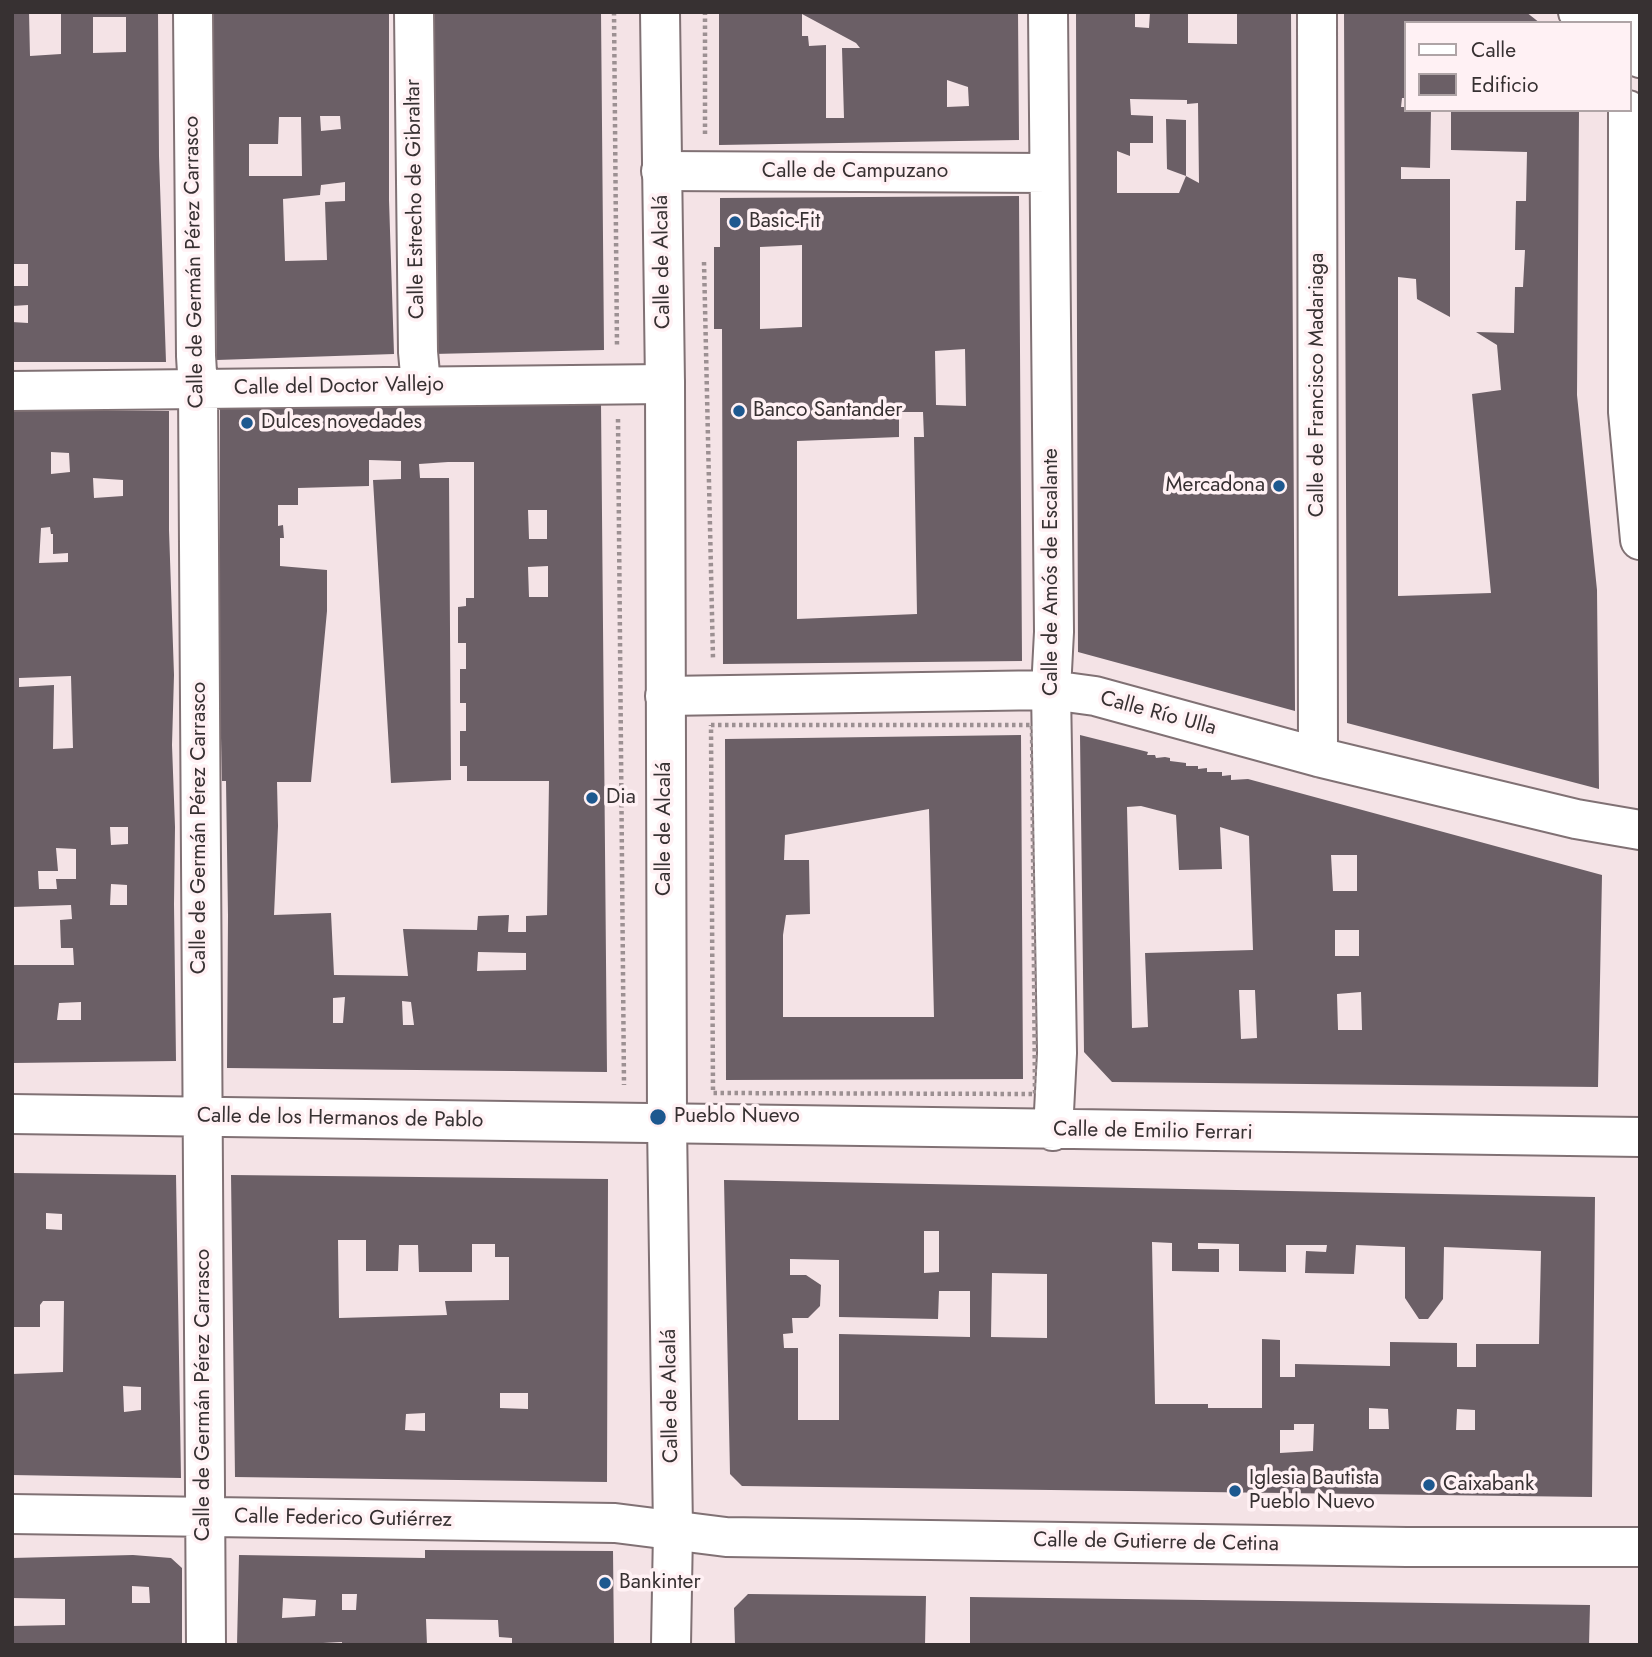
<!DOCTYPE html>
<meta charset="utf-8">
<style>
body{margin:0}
#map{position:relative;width:1652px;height:1657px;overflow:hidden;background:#f4e3e6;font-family:Jost,sans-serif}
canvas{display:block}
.frame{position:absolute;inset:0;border:14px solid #373132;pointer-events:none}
.legend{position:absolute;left:1404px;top:21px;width:228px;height:91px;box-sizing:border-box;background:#fff1f4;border:2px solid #afa4a6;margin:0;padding:9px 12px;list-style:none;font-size:21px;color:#373132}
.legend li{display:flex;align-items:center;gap:14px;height:35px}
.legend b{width:35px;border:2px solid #afa4a6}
</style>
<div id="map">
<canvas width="1652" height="1657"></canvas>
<div class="frame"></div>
<ul class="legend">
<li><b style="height:9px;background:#fff"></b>Calle</li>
<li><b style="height:19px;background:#6b5f66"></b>Edificio</li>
</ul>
</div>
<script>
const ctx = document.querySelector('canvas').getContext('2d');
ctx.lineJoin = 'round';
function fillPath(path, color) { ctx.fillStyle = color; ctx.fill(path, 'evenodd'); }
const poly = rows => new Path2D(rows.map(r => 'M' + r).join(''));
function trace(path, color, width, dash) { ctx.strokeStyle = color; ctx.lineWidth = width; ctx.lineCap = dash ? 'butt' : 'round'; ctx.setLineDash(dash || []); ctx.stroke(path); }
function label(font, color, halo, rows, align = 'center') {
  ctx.font = font + ' Jost,sans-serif'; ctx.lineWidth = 7; ctx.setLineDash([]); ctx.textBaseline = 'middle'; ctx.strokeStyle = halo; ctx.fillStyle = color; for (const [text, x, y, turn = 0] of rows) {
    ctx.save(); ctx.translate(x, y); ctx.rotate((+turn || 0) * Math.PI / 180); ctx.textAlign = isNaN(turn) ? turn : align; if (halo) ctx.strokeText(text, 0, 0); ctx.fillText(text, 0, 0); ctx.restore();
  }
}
fillPath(poly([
 [12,12,29,12,30,56,61,54,61,12,158,12,159,156,166,362,12,362,12,322,28,323,28,305,12,306,12,286,28,286,28,264,12,264],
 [93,17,126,17,126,52,93,53],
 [212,12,389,12,389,200,394,354,217,360],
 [320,116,340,116,341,129,321,131],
 [279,117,301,117,302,176,249,176,249,144,278,144],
 [345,182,345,201,325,202,327,260,285,261,283,199,320,195,321,185],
 [430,12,601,12,604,350,433,354],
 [719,12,1018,12,1019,140,719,145],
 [802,14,856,43,860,48,842,48,844,118,826,118,826,45,809,46,808,36,802,36],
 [947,80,968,87,969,106,947,107],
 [1076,12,1135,12,1135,27,1149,28,1150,12,1188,12,1188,43,1237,44,1237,12,1291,12,1295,711,1078,652],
 [1130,99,1187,100,1187,104,1198,103,1199,183,1186,176,1186,120,1166,119,1167,169,1186,176,1179,193,1117,193,1117,151,1130,156,1130,143,1153,143,1153,116,1131,115],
 [1344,12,1526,12,1540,23,1405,23,1405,98,1402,98,1401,107,1405,107,1405,110,1431,110,1430,168,1401,167,1401,179,1450,179,1450,317,1417,299,1416,279,1398,277,1398,596,1491,593,1472,394,1501,390,1497,345,1476,332,1514,333,1515,287,1523,287,1525,250,1515,250,1516,201,1526,201,1527,152,1451,150,1451,110,1579,110,1577,395,1597,590,1599,789,1347,723],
 [1019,196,1022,661,723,664,722,329,714,329,714,247,720,247,720,198],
 [802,245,802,327,760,329,760,247],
 [965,349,966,406,936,405,935,351],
 [899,412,923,412,924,437,914,437,917,614,797,619,797,441,899,437],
 [601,403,607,1072,227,1068,228,916,226,781,222,781,220,695,220,408],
 [369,460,401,461,401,479,373,480,391,783,451,780,449,478,420,478,419,464,448,462,474,462,474,598,466,598,466,606,458,607,458,643,466,643,466,669,460,669,460,703,466,703,466,731,460,731,460,766,467,766,467,781,549,781,547,915,526,916,526,932,508,932,509,915,478,916,477,930,403,929,408,976,334,975,331,913,274,915,278,826,277,782,311,782,327,611,327,570,280,566,280,538,284,538,283,525,278,526,278,505,298,505,298,488,369,486],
 [528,510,547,510,547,539,529,539],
 [548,566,548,597,529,597,528,567],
 [478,952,526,953,526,970,477,971],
 [345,997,343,1023,333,1023,333,998],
 [402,1001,411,1002,414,1025,403,1025],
 [12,410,169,411,169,530,174,675,172,745,175,827,174,904,176,1061,12,1063,12,965,74,965,73,948,61,948,60,920,72,919,71,905,12,907],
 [51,452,69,453,70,472,51,474],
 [93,478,123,480,123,496,94,498],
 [50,527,51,534,53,534,53,554,68,553,68,562,39,563,41,528],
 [71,676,73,748,53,749,54,685,19,687,19,678],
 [110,827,128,827,128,844,111,845],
 [56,848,76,849,76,879,56,879,57,889,39,889,38,871,58,871],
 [111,884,127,885,127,905,110,905],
 [81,1002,81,1020,57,1020,59,1003],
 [1021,735,1023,1079,726,1080,725,739],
 [929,809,934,1017,783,1017,783,935,786,915,810,914,809,860,784,860,785,835],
 [1080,735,1148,752,1147,755,1155,755,1156,758,1165,757,1170,758,1170,761,1186,763,1186,766,1198,766,1198,769,1207,768,1207,772,1222,772,1222,776,1231,775,1231,780,1248,779,1602,875,1598,1087,1112,1082,1084,1052],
 [1141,806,1176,815,1179,870,1222,869,1220,827,1249,836,1253,950,1145,953,1148,1027,1132,1028,1127,807],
 [1331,855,1357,855,1357,891,1333,891],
 [1335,930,1359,930,1359,956,1335,956],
 [1239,990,1255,990,1257,1038,1241,1039],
 [1361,992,1362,1030,1338,1030,1337,994],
 [12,1173,176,1175,181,1478,12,1475,12,1374,63,1372,64,1301,43,1301,40,1305,40,1327,12,1327],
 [46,1213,62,1214,62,1230,46,1229],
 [123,1386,141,1387,141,1410,124,1412],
 [231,1175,608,1179,607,1482,235,1477],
 [338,1240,366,1240,366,1271,398,1271,399,1245,418,1245,419,1272,472,1272,472,1244,495,1244,495,1257,509,1257,509,1300,445,1301,447,1315,339,1318],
 [500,1393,528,1393,528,1409,500,1408],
 [425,1413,425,1431,405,1430,406,1414],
 [724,1180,1595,1197,1592,1497,742,1486,730,1474],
 [924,1231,939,1231,939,1272,924,1273],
 [1152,1242,1172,1243,1172,1271,1219,1272,1219,1249,1198,1249,1198,1243,1239,1244,1239,1271,1286,1272,1286,1245,1327,1245,1326,1252,1306,1251,1305,1273,1354,1274,1356,1245,1405,1247,1405,1298,1419,1319,1428,1319,1443,1299,1444,1247,1541,1251,1539,1344,1476,1344,1476,1367,1457,1367,1457,1343,1390,1342,1390,1366,1295,1364,1295,1377,1280,1377,1280,1340,1262,1339,1262,1408,1208,1408,1208,1404,1155,1404],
 [790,1259,839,1260,839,1317,938,1319,939,1291,970,1291,970,1337,839,1334,839,1420,798,1420,798,1348,784,1348,783,1334,793,1333,792,1318,808,1318,820,1306,821,1285,806,1275,790,1275],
 [992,1273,1047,1274,1047,1338,991,1337],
 [1369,1408,1388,1409,1389,1429,1369,1429],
 [1457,1409,1475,1410,1475,1430,1456,1430],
 [1294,1424,1314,1424,1313,1451,1280,1453,1280,1430,1294,1430],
 [425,1550,613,1551,614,1645,512,1645,512,1638,499,1637,498,1620,426,1619,427,1645,342,1645,342,1642,323,1643,323,1645,237,1645,239,1555,425,1558],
 [342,1594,357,1594,356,1610,342,1610],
 [283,1598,316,1600,315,1616,282,1618],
 [133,1555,171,1558,182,1568,182,1645,12,1645,12,1626,65,1625,65,1599,12,1598,12,1558],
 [132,1586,149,1587,150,1603,132,1603],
 [748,1594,926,1596,925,1645,735,1645,734,1608],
 [970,1597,1590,1605,1589,1645,970,1645]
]), '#6b5f66');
const minor = poly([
 [193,12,196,356,198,389,206,1645],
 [414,12,418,352,421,385],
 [1048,12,1054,632,1051,690,1057,1053,1053,1131],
 [1317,12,1318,757],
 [1578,12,1593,23],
 [1627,23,1627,12],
 [1629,50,1640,58],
 [1628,110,1628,412,1640,540],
 [661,171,1049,173],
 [12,391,665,384],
 [665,696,1051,690,1095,696,1318,757,1576,819,1640,830],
 [12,1114,1640,1137],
 [12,1514,615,1523,726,1537,1407,1547,1640,1547]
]);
const primary = poly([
 [660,12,665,384,667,1124,673,1530,671,1645]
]);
trace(minor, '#807174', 42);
trace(primary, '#807174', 42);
trace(poly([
 [614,12,617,347],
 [705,134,705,12],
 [704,262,713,659],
 [618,419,624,1085],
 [711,725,1032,725,1035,1094,713,1093,711,725]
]), '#9c9092', 4.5, [3.5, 3.5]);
trace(minor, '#fff', 38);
trace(primary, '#fff', 38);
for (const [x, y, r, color] of [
 [735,222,7,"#1d588f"],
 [739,411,7,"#1d588f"],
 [247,423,7,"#1d588f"],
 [1279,486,7,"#1d588f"],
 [592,798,7,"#1d588f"],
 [658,1117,9,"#1d588f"],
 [1429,1485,7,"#1d588f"],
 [1235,1491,7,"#1d588f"],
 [605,1583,7,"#1d588f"]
]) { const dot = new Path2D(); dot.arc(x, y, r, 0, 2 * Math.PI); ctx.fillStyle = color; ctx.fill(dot); trace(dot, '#fff1f4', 2.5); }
label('21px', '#373132', '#fff1f4', [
 ["Calle de Campuzano",855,172],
 ["Calle Estrecho de Gibraltar",416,199,-91],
 ["Calle de Germán Pérez Carrasco",195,262,-91],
 ["Calle de Alcalá",663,262,-91],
 ["Calle de Francisco Madariaga",1318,385,-90],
 ["Calle del Doctor Vallejo",339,387,-1],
 ["Calle de Amós de Escalante",1052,572,-90],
 ["Calle Río Ulla",1158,714,15],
 ["Calle de Germán Pérez Carrasco",200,828,-90],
 ["Calle de Alcalá",665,829,-90],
 ["Calle de los Hermanos de Pablo",340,1119,1],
 ["Calle de Emilio Ferrari",1153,1132,1],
 ["Calle de Germán Pérez Carrasco",204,1395,-90],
 ["Calle de Alcalá",671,1396,-91],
 ["Calle Federico Gutiérrez",343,1519,1],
 ["Calle de Gutierre de Cetina",1156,1543,1]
]);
label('21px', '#373132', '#fff1f4', [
 ["Basic-Fit",749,222],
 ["Banco Santander",753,411],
 ["Dulces novedades",261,423],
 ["Mercadona",1265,486,"right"],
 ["Dia",606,798],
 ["Pueblo Nuevo",674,1117],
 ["Iglesia Bautista",1249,1479],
 ["Pueblo Nuevo",1249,1503],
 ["Caixabank",1443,1485],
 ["Bankinter",619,1583]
], 'left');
</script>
